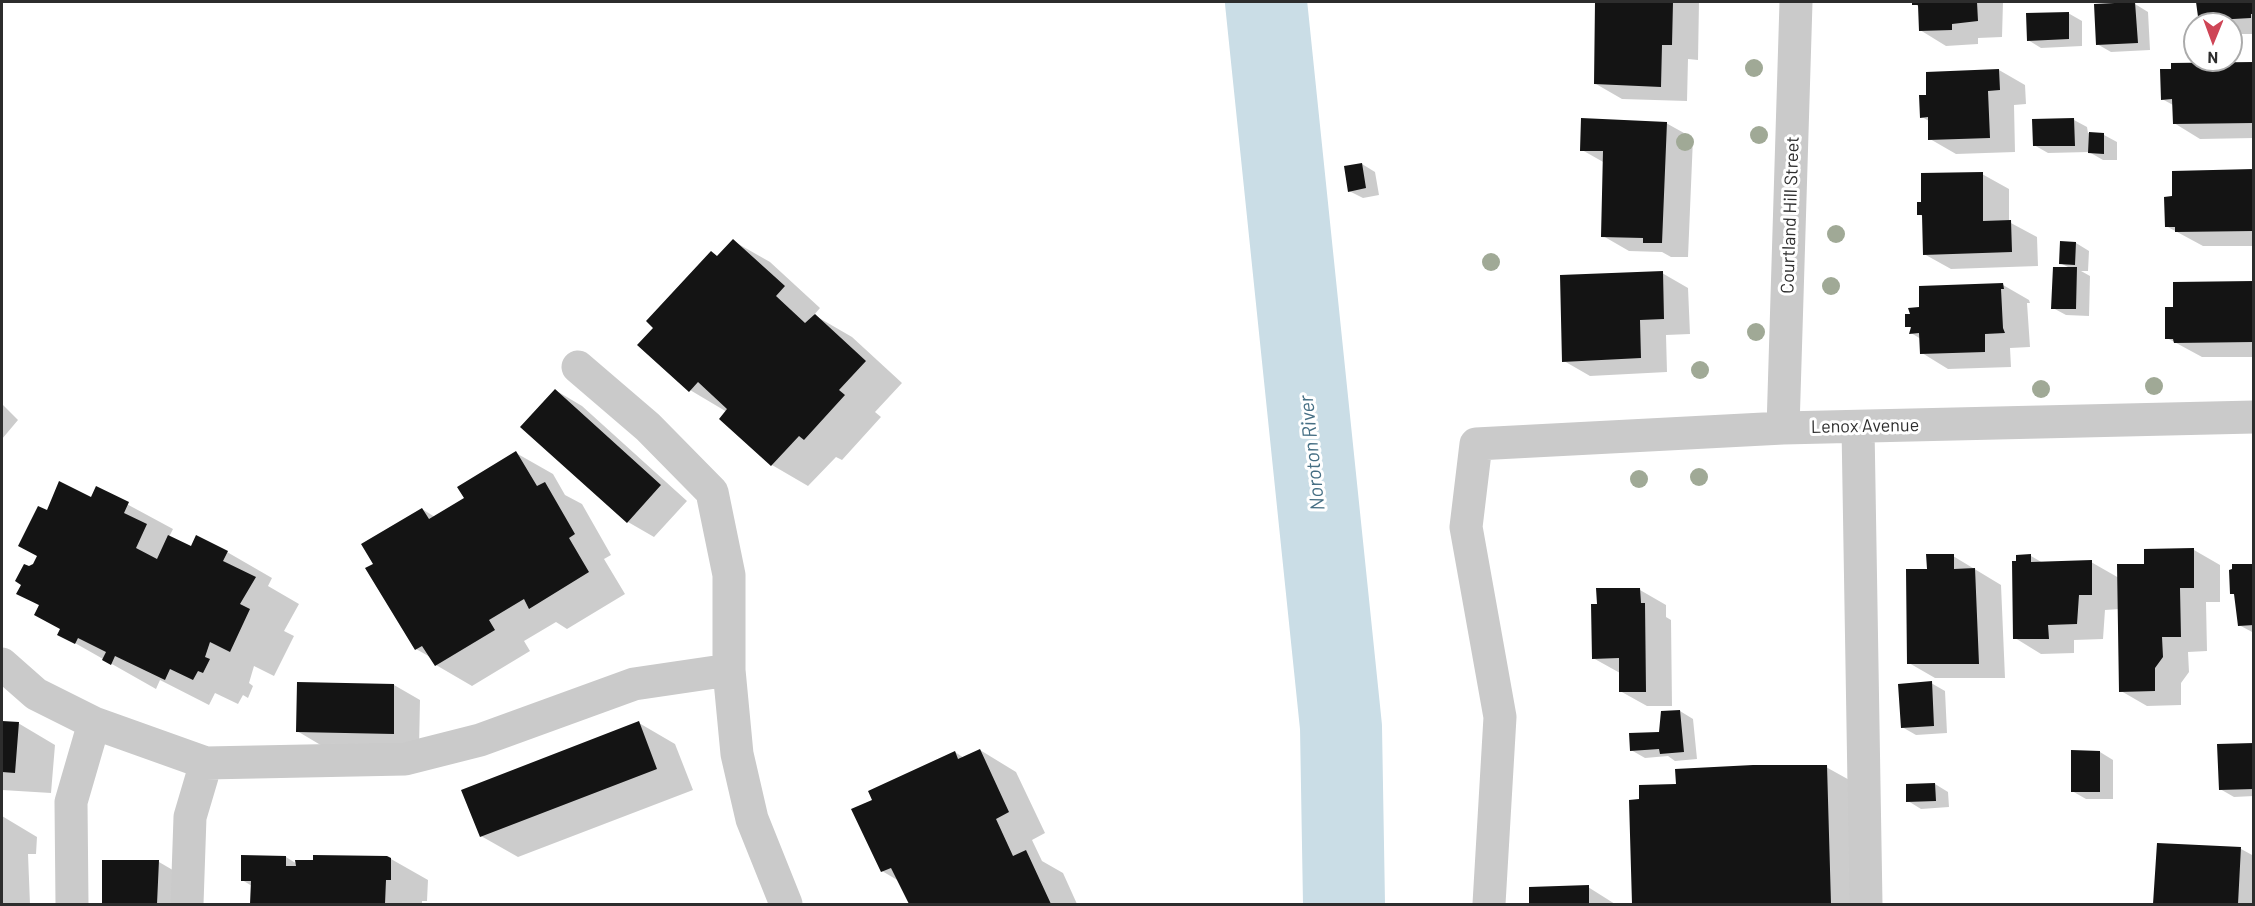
<!DOCTYPE html>
<style>
body{margin:0}
#map{position:relative;width:2255px;height:906px;overflow:hidden;background:#fff;font-family:Barlow,sans-serif}
canvas{display:block}
.frame{position:absolute;inset:0;border:3px solid #2d2d2d;pointer-events:none}
.north{position:absolute;left:2183px;top:12px;width:60px;height:60px;box-sizing:border-box;background:#fff;border:2px solid #ababab;border-radius:50%;rotate:181deg;font-size:16px;font-weight:700;line-height:24px;text-align:center;color:#2d2d2d}
.north::after{content:'';display:block;margin:auto;width:21px;height:27px;background:#ce4556;clip-path:polygon(50% 0,100% 100%,50% 72%,0 100%)}
</style>
<div id="map">
<canvas width="2255" height="906"></canvas>
<div class="frame"></div>
<div class="north">N</div>
</div>
<script>
const ctx = document.querySelector('canvas').getContext('2d');
ctx.lineJoin = 'round';
function fillPath(path, color) { ctx.fillStyle = color; ctx.fill(path, 'evenodd'); }
const poly = rows => new Path2D(rows.map(r => 'M' + r).join(''));
function trace(path, color, width, dash) { ctx.strokeStyle = color; ctx.lineWidth = width; ctx.lineCap = dash ? 'butt' : 'round'; ctx.setLineDash(dash || []); ctx.stroke(path); }
function label(font, color, halo, rows, align = 'center') {
  ctx.font = font + ' Barlow,sans-serif'; ctx.lineWidth = 6; ctx.setLineDash([]); ctx.textBaseline = 'middle'; ctx.strokeStyle = halo; ctx.fillStyle = color; for (const [text, x, y, turn = 0] of rows) {
    ctx.save(); ctx.translate(x, y); ctx.rotate((+turn || 0) * Math.PI / 180); ctx.textAlign = isNaN(turn) ? turn : align; if (halo) ctx.strokeText(text, 0, 0); ctx.fillText(text, 0, 0); ctx.restore();
  }
}
fillPath(poly([
 [1594,2,1699,2,1698,60,1688,59,1687,101,1622,99,1596,84,1596,3],
 [1913,2,2003,2,2002,37,1978,38,1978,44,1946,46,1920,30,1920,8],
 [2199,2,2254,2,2254,34,2241,34,2242,41,2231,42,2231,24,2200,24],
 [2135,4,2148,12,2150,50,2111,52,2097,44],
 [2068,13,2082,21,2082,46,2041,48,2028,40],
 [2254,63,2254,138,2200,139,2174,123,2173,105,2162,99],
 [1999,70,2025,85,2026,104,2014,105,2015,152,1956,154,1930,139,1929,121,1922,117,1928,96],
 [2074,120,2087,127,2088,133,2104,135,2117,142,2117,160,2103,160,2089,152,2048,153,2034,145],
 [1666,123,1693,138,1688,257,1671,257,1662,252,1629,251,1603,236,1605,163,1582,150],
 [1362,164,1375,172,1379,195,1363,198,1349,191],
 [2254,171,2254,246,2203,246,2166,226],
 [1982,174,2009,189,2009,222,2037,237,2038,266,1951,269,1924,254,1924,217,1919,214,1922,203],
 [733,241,770,262,820,308,814,315,852,337,902,383,875,412,881,417,842,460,836,457,808,486,772,465,721,419,727,412,690,390,719,257],
 [2076,243,2089,251,2088,271,2081,271,2090,276,2089,316,2066,315,2053,308,2070,268,2060,263],
 [1662,273,1688,288,1690,334,1666,335,1667,372,1590,376,1564,361],
 [2254,282,2254,357,2202,357,2167,338,2175,308],
 [2003,285,2029,300,2030,303,2027,303,2030,347,2010,348,2011,367,1948,369,1922,353,1921,339,1911,333,1912,328,1907,326,1921,308],
 [555,390,582,406,687,501,654,537,628,522,522,427],
 [2,404,18,420,2,439],
 [516,453,553,474,565,495,582,504,611,555,604,559,625,594,567,629,556,622,524,641,530,651,472,686,436,665,432,658,416,649,376,565,422,509,435,517,466,499],
 [97,488,173,529,169,537,191,548,227,552,272,578,268,586,299,604,284,631,294,636,274,676,254,666,249,683,253,686,248,698,243,695,238,704,215,693,209,705,160,680,156,689,59,634,61,629,40,606,18,593,29,568,34,565,39,557,47,512,92,499],
 [2194,550,2220,565,2220,602,2206,602,2207,651,2188,652,2189,672,2181,683,2181,705,2147,706,2121,691,2120,609,2105,610,2103,639,2074,640,2074,653,2041,654,2015,638,2031,556,2043,563,2091,562,2119,578,2146,565],
 [1953,556,2001,585,2005,678,1935,678,1909,663,1928,570],
 [2254,565,2254,633,2239,625,2235,595,2232,593],
 [1640,590,1666,605,1666,617,1671,620,1672,706,1647,706,1620,691,1620,673,1593,658,1598,605],
 [298,683,394,685,420,700,419,748,324,747,297,731],
 [1931,683,1945,691,1947,733,1916,735,1902,727],
 [1680,711,1693,719,1697,759,1675,761,1668,756,1645,758,1631,750,1661,733],
 [2,722,18,723,55,745,51,793,2,790],
 [639,723,675,744,693,790,518,857,481,836],
 [2254,746,2254,796,2234,797,2220,789],
 [980,750,1016,772,1045,833,1032,840,1042,861,1063,873,1077,904,910,904,899,881,882,871,874,800,955,752,964,758],
 [2100,752,2113,760,2113,799,2086,799,2072,791],
 [1826,767,1871,792,1874,904,1633,904,1631,801,1640,801,1677,785],
 [1935,784,1948,792,1949,807,1921,809,1908,801],
 [2,816,37,837,36,854,28,854,30,904,2,904],
 [2158,844,2241,849,2254,856,2254,904,2155,904],
 [286,857,297,864,391,859,428,880,427,901,422,901,422,904,251,904,252,886,242,880],
 [104,862,159,862,195,883,195,904,103,904],
 [1588,887,1615,904,1531,904,1530,888]
]), '#0003');
trace(poly([
 [1266,2,1341,727,1344,904]
]), '#cadde6', 82);
fillPath(poly([
 [1595,2,1673,2,1672,45,1662,45,1661,87,1594,84],
 [1912,2,1977,2,1978,21,1952,24,1952,30,1919,31,1918,5,1912,5],
 [2135,2,2138,43,2096,45,2094,4],
 [2196,2,2254,2,2254,14,2251,14,2251,18,2215,20,2216,24,2199,24],
 [2069,12,2069,39,2027,41,2026,13],
 [2254,62,2254,123,2173,124,2172,99,2161,100,2160,69,2171,69,2171,63],
 [1999,69,2000,90,1988,91,1990,138,1928,140,1928,117,1920,118,1919,95,1926,95,1926,72],
 [1581,118,1667,122,1662,243,1643,243,1643,238,1601,237,1603,151,1580,151],
 [2074,118,2075,146,2033,146,2032,119],
 [2089,132,2104,133,2104,154,2088,153],
 [1362,163,1366,188,1348,192,1344,166],
 [2254,169,2254,231,2175,232,2175,227,2165,227,2164,197,2172,196,2172,171],
 [1983,172,1983,221,2011,220,2012,252,1923,255,1922,215,1917,215,1917,202,1921,202,1921,173],
 [733,239,785,286,776,296,805,323,815,314,866,361,839,390,845,395,804,440,799,436,771,466,719,419,727,409,698,382,689,392,637,345,653,328,646,321,711,251,717,256],
 [2060,241,2076,242,2075,265,2059,264],
 [2053,267,2077,267,2076,309,2051,309],
 [1663,271,1664,319,1640,320,1641,358,1562,362,1560,275],
 [2254,281,2254,342,2174,343,2173,339,2165,339,2165,307,2173,307,2173,282],
 [2003,283,2004,289,2001,289,2003,328,2005,333,1985,334,1985,352,1920,354,1919,333,1909,334,1911,327,1905,327,1905,314,1910,314,1908,308,1919,307,1919,286],
 [555,389,661,485,627,523,520,427],
 [516,451,537,486,545,482,575,534,569,538,589,572,529,609,524,599,489,620,495,630,435,666,422,646,415,650,365,568,373,564,361,544,422,508,429,519,464,498,457,487],
 [59,481,91,497,96,486,129,502,124,513,147,524,136,548,157,559,168,535,191,546,196,535,228,551,223,561,256,577,240,604,250,609,230,652,210,642,205,657,210,659,203,673,198,671,193,680,170,669,165,680,115,656,111,665,102,660,106,652,78,638,75,644,57,635,60,629,34,615,39,605,16,594,21,585,15,581,24,564,29,566,33,564,37,556,18,546,38,506,47,510],
 [2194,548,2194,588,2180,588,2181,637,2162,637,2163,657,2155,668,2155,691,2119,692,2117,564,2144,564,2144,549],
 [1926,554,1954,554,1954,569,1975,568,1979,664,1907,664,1906,569,1927,569],
 [2031,554,2031,562,2092,560,2092,595,2079,595,2077,624,2048,625,2049,639,2013,639,2012,561,2016,561,2016,555],
 [2232,564,2254,564,2254,625,2238,626,2234,594,2230,594,2229,570,2232,569],
 [1596,588,1640,588,1641,603,1645,603,1646,692,1619,692,1619,658,1592,659,1591,604,1597,604],
 [1932,681,1934,726,1901,728,1898,684],
 [297,682,394,684,394,734,296,732],
 [1680,710,1684,752,1660,754,1659,749,1630,751,1629,733,1659,732,1661,711],
 [2,721,19,722,15,773,2,772],
 [639,721,657,769,480,837,461,790],
 [2254,743,2254,789,2219,790,2217,744],
 [980,749,1009,812,996,819,1013,856,1026,850,1051,904,909,904,891,868,881,872,851,809,872,800,868,791,955,751,958,759],
 [2071,750,2100,751,2100,792,2071,792],
 [1753,765,1827,765,1831,904,1632,904,1629,800,1639,799,1639,785,1676,784,1675,769],
 [1935,783,1936,801,1906,802,1906,784],
 [2157,843,2241,847,2238,904,2153,904],
 [241,855,286,856,286,866,296,866,295,860,313,860,313,855,387,856,391,858,391,880,386,880,385,904,250,904,251,881,241,881],
 [102,860,159,860,157,904,102,904],
 [1589,885,1589,904,1529,904,1529,887]
]), '#141414');
trace(poly([
 [578,367,648,427,712,492,729,575,729,670,737,754,752,819,786,904],
 [1858,427,1866,904],
 [1783,428,1796,2],
 [2,664,36,694,94,723,206,763,405,759,480,740,634,684,729,670],
 [72,904,71,802,94,723],
 [187,904,190,817,206,763],
 [1489,904,1500,717,1466,527,1476,444,1783,428,2254,417]
]), '#cacaca', 33);
ctx.fillStyle = '#a0a996';
for (const [x, y] of [
 [1754,68],
 [1759,135],
 [1685,142],
 [1836,234],
 [1491,262],
 [1831,286],
 [1756,332],
 [1700,370],
 [2154,386],
 [2041,389],
 [1699,477],
 [1639,479]
]) { ctx.beginPath(); ctx.arc(x, y, 9, 0, 2 * Math.PI); ctx.fill(); }
label('18px', '#2d2d2d', '#fff', [
 ["Courtland Hill Street",1790,215,-88],
 ["Lenox Avenue",1865,426,-1]
]);
label('italic 20px', '#466f84', '#fff', [
 ["Noroton River",1312,453,-96]
]);
</script>
